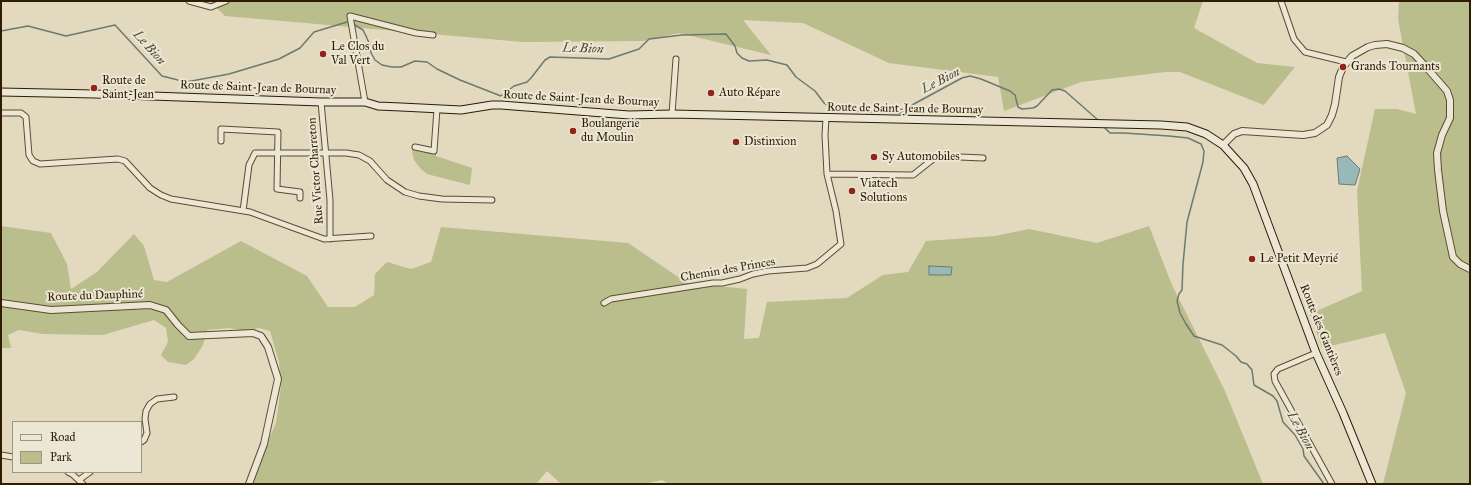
<!DOCTYPE html>
<meta charset="utf-8">
<style>
body{margin:0}
#map{position:relative;width:1471px;height:485px;overflow:hidden;background:#e2d9be;font-family:"IM FELL Great Primer",serif}
canvas{display:block}
.frame{position:absolute;inset:0;border:2px solid #2f1c01;pointer-events:none}
.legend{position:absolute;left:12px;top:421px;width:130px;height:52px;box-sizing:border-box;background:#ece6d5;border:1px solid #a09580;margin:0;padding:5px 7px;list-style:none;font-size:12px;color:#2f1c01}
.legend li{display:flex;align-items:center;gap:8px;height:20px}
.legend b{width:20px;border:1px solid #a09580}
</style>
<div id="map">
<canvas width="1471" height="485"></canvas>
<div class="frame"></div>
<ul class="legend">
<li><b style="height:5px;background:#ece6d5"></b>Road</li>
<li><b style="height:11px;background:#babd8c"></b>Park</li>
</ul>
</div>
<script>
const ctx = document.querySelector('canvas').getContext('2d');
ctx.lineJoin = 'round';
function fillPath(path, color) { ctx.fillStyle = color; ctx.fill(path, 'evenodd'); }
const poly = rows => new Path2D(rows.map(r => 'M' + r).join(''));
function trace(path, color, width, dash) { ctx.strokeStyle = color; ctx.lineWidth = width; ctx.lineCap = dash ? 'butt' : 'round'; ctx.setLineDash(dash || []); ctx.stroke(path); }
function label(font, color, halo, rows, align = 'center') {
  ctx.font = font + ' "IM FELL Great Primer",serif'; ctx.lineWidth = 4; ctx.setLineDash([]); ctx.textBaseline = 'middle'; ctx.strokeStyle = halo; ctx.fillStyle = color; for (const [text, x, y, turn = 0] of rows) {
    ctx.save(); ctx.translate(x, y); ctx.rotate((+turn || 0) * Math.PI / 180); ctx.textAlign = isNaN(turn) ? turn : align; if (halo) ctx.strokeText(text, 0, 0); ctx.fillText(text, 0, 0); ctx.restore();
  }
}
fillPath(poly([
 [210,1,1203,1,1194,28,1257,63,1295,67,1264,105,1180,72,1166,72,1081,82,1004,111,998,77,889,63,803,23,743,20,771,55,679,33,643,41,523,42,225,16],
 [1399,1,1470,1,1470,484,1383,484,1406,393,1385,333,1322,348,1310,314,1362,291,1357,191,1375,109,1397,109,1416,114,1398,19],
 [413,148,436,153,436,156,472,168,470,185,427,174,420,168,414,160,412,152],
 [1,226,51,233,67,264,71,289,97,272,134,234,144,246,154,280,167,282,241,241,307,276,328,307,355,307,374,295,375,274,387,262,411,269,431,262,441,227,628,243,687,283,747,289,744,339,759,338,767,302,847,298,883,275,908,272,926,241,995,236,1029,229,1097,243,1149,226,1172,285,1225,391,1263,484,668,484,662,480,644,484,561,484,547,471,536,484,253,484,262,455,276,423,281,386,279,362,270,331,259,328,246,331,229,328,207,330,203,345,194,359,186,365,168,362,161,355,168,342,166,328,154,320,103,335,43,334,19,330,8,335,11,348,1,348]
]), '#babd8c');
const water = poly([
 [1347,156,1360,169,1355,185,1339,184,1337,158,1347,156],
 [929,266,952,267,951,275,929,275,929,266]
]);
fillPath(water, '#97b9b9');
trace(water, '#6d7a6f', 1);
trace(poly([
 [355,25,363,30,366,36,370,45,371,53,375,60,382,65,392,67,401,67,415,61,427,62,437,69,460,80,501,96,514,86,527,82,531,78,545,60,550,57,609,59,639,49,649,39,682,35,726,34,735,46,737,53,742,58,749,61,767,60,787,65,796,77,815,91,824,103,834,110,901,113,912,105,962,78,970,76,981,79,1010,91,1015,95,1018,107,1022,109,1033,108,1037,106,1052,90,1059,89,1065,91,1098,120],
 [1,31,28,26,66,36,115,25,162,76,186,82,229,74,279,59,300,48,314,32,347,22],
 [1103,126,1110,133,1124,133,1169,136,1188,138,1201,144,1204,151,1203,162,1187,222,1183,264,1182,290,1179,294,1177,301,1180,313,1186,324,1194,336,1222,345,1236,356,1241,362,1247,364,1252,370,1254,385,1273,396,1277,401,1283,422,1295,435,1303,449,1304,456,1324,484]
]), '#6d7a6f', 1.5);
const minor = poly([
 [189,1,211,7,226,1],
 [1281,1,1294,39,1305,52,1346,62],
 [321,102,330,200,330,239],
 [365,102,350,16,416,33,433,35],
 [1,113,21,113,26,117,29,155,33,161,40,164,118,159,125,161,150,188,161,195,171,199,250,212,324,239,371,236],
 [672,114,676,59],
 [221,141,221,129,278,132,277,189,300,192,300,198],
 [415,147,434,151,437,109],
 [827,174,913,175,937,156,983,158],
 [243,211,249,165,255,153,346,153,359,155,370,161,387,180,405,192,419,196,442,199,492,200],
 [604,303,611,299,713,283,722,283,740,279,753,274,768,271,807,268,817,264,841,244,836,211,827,174,825,135,826,118],
 [1316,353,1278,369,1274,374,1275,381,1332,484],
 [141,442,144,440,147,433,145,419,146,411,150,404,157,399,174,397],
 [1,455,13,457],
 [68,472,72,474,83,484],
 [79,480,90,472]
]);
const tertiary = poly([
 [1223,145,1234,134,1242,131,1303,135,1315,133,1327,125,1332,115,1335,104,1339,77,1343,67,1352,56,1368,47,1375,45,1387,44,1403,48,1414,54,1427,68,1447,91,1450,100,1450,118,1442,135,1437,153,1438,170,1443,211,1453,257,1460,264,1470,269],
 [1,303,51,310,150,305,166,310,178,325,189,336,253,333,261,336,268,347,278,379,264,444,249,484]
]);
const secondary = poly([
 [1,92,95,94,321,102,365,102,378,106,401,107,461,110,492,105,501,105,629,115,672,114,1161,125,1187,127,1206,134,1223,145,1244,168,1253,184,1316,353,1343,413,1372,484]
]);
trace(minor, '#5c4b30', 7);
trace(tertiary, '#5c4b30', 8);
trace(secondary, '#2f1c01', 9);
trace(minor, '#ece6d5', 5);
trace(tertiary, '#ece6d5', 6);
trace(secondary, '#ece6d5', 7);
for (const [x, y, r, color] of [
 [323,54,4,"#8f2418"],
 [1343,67,4,"#8f2418"],
 [94,88,4,"#8f2418"],
 [711,93,4,"#8f2418"],
 [573,131,4,"#8f2418"],
 [736,142,4,"#8f2418"],
 [874,157,4,"#8f2418"],
 [852,191,4,"#8f2418"],
 [1252,259,4,"#8f2418"]
]) { const dot = new Path2D(); dot.arc(x, y, r, 0, 2 * Math.PI); ctx.fillStyle = color; ctx.fill(dot); trace(dot, '#ece6d5', 1.5); }
label('12px', '#2f1c01', '#ece6d5', [
 ["Le Clos du",331,47],
 ["Val Vert",331,61],
 ["Grands Tournants",1351,67],
 ["Route de",102,81],
 ["Saint-Jean",102,95],
 ["Auto Répare",719,93],
 ["Boulangerie",581,124],
 ["du Moulin",581,138],
 ["Distinxion",744,142],
 ["Sy Automobiles",882,157],
 ["Viatech",860,184],
 ["Solutions",860,198],
 ["Le Petit Meyrié",1260,259]
], 'left');
label('12px', '#2f1c01', '#ece6d5', [
 ["Route de Saint-Jean de Bournay",258,88,2],
 ["Route de Saint-Jean de Bournay",581,99,3],
 ["Route de Saint-Jean de Bournay",905,109,1],
 ["Rue Victor Charreton",316,171,-94],
 ["Chemin des Princes",728,270,-10],
 ["Route du Dauphiné",95,296,-2],
 ["Route des Gantières",1321,330,68]
]);
label('italic 13px', '#4e4b38', '#ece6d5', [
 ["Le Bion",149,48,48],
 ["Le Bion",583,49,2],
 ["Le Bion",941,81,-27],
 ["Le Bion",1300,431,61]
]);
</script>
